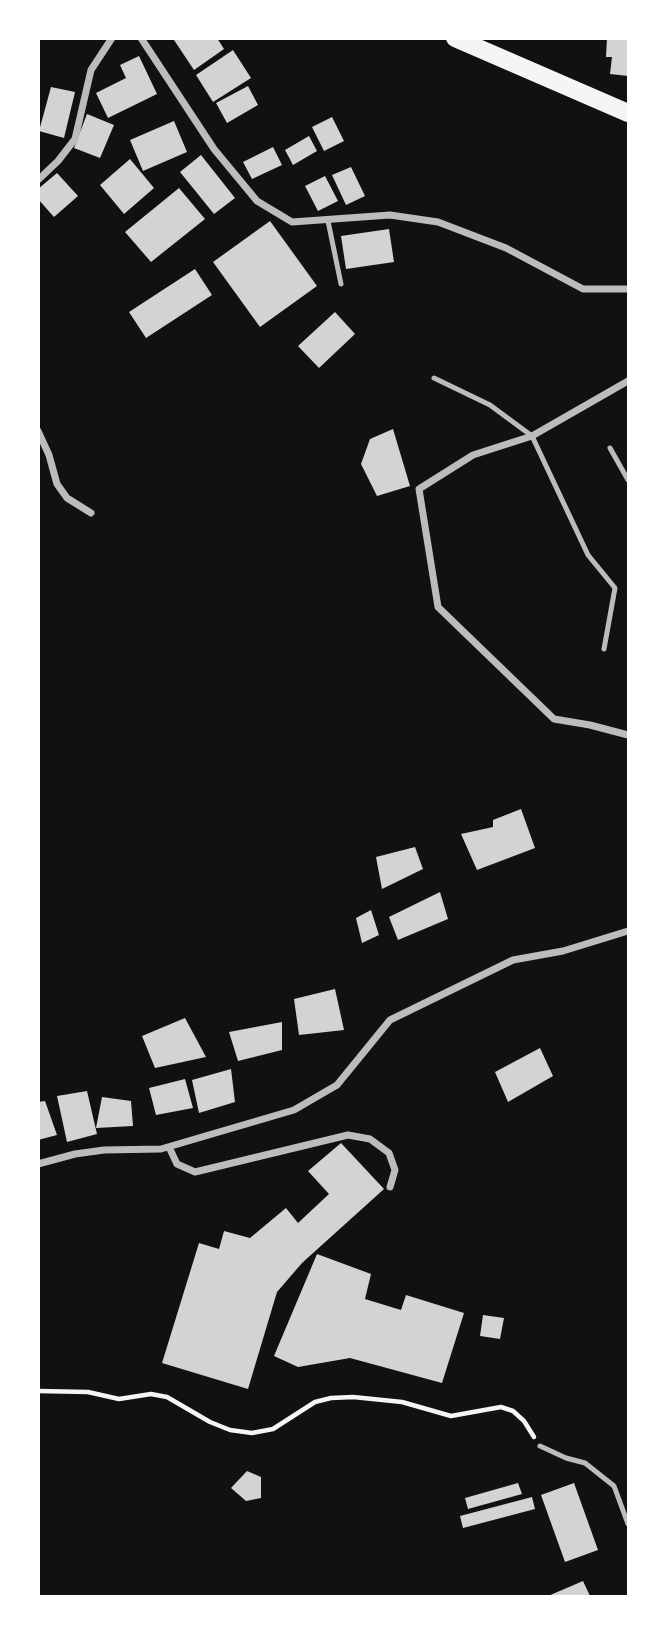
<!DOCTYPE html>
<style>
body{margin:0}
#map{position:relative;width:667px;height:1635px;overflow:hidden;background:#111;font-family:Cabin,sans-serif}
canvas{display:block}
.frame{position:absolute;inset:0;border:40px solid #fff;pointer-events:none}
</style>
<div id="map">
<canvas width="667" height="1635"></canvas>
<div class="frame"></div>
</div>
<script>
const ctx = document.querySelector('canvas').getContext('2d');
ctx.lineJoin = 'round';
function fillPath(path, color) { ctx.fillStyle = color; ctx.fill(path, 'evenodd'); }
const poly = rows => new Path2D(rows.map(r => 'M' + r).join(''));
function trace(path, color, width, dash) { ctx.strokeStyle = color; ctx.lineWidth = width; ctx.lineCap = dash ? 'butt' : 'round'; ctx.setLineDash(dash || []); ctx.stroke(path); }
fillPath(poly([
 [177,38,217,38,224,49,194,70,174,40],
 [607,38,628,38,628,76,610,74,612,57,606,57],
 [233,50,251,78,213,102,196,75],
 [139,56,157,94,108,118,96,93,126,78,120,65],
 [248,86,258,105,227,123,216,103],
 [51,87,75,92,64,138,39,131],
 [87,114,114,125,100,158,74,148],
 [332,117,344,141,324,151,312,127],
 [174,121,187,152,143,171,130,140],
 [309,136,317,151,293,165,285,150],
 [273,147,282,165,252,179,243,162],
 [201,155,235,198,214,214,180,172],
 [130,159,154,188,124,214,100,185],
 [351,167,365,196,346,205,332,175],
 [57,173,78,196,54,217,38,199,38,189],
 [325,176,338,201,318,211,305,186],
 [179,188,205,219,151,262,125,232],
 [270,221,317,286,260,327,213,262],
 [389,229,394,262,346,269,341,236],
 [195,269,212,295,146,338,129,312],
 [335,312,355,334,319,368,298,346],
 [393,429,410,486,377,496,361,464,370,439],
 [521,809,535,848,477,870,461,834,493,827,493,820],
 [415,847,423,869,382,889,376,857],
 [440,892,448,919,398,940,389,917],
 [371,910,379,935,362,943,356,918],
 [335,989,344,1030,299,1035,294,999],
 [185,1018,206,1057,155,1068,142,1036],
 [282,1022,282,1050,238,1061,229,1032],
 [540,1048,553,1076,508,1102,495,1072],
 [231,1069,235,1102,199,1113,192,1080],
 [185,1079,193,1108,156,1115,149,1088],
 [87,1091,97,1134,67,1142,57,1096],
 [102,1097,131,1101,133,1126,96,1128],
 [45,1101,57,1135,38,1140,38,1102],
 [341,1143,384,1189,302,1263,277,1292,248,1389,162,1363,199,1243,219,1249,224,1231,250,1238,286,1208,298,1223,329,1194,308,1171],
 [317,1254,371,1274,365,1299,401,1310,406,1295,464,1313,442,1383,350,1358,298,1367,274,1356],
 [483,1315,504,1318,500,1339,480,1336],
 [247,1471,261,1477,261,1498,246,1501,231,1488],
 [518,1483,522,1494,468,1509,465,1498],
 [574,1483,598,1550,565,1562,541,1495],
 [532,1497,535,1509,463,1528,460,1516],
 [583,1581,590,1596,548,1596]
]), '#d3d3d3');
trace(poly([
 [38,1391,88,1392,119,1399,151,1394,167,1397,210,1422,230,1430,252,1433,273,1429,315,1402,331,1398,353,1397,402,1402,451,1416,501,1407,513,1411,524,1421,534,1437]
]), '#f5f5f5', 4.5);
trace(poly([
 [328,221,341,284],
 [434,378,490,405,532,436,588,555,615,588,604,649],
 [610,448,628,480],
 [540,1446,566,1458,585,1463,614,1486,628,1524]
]), '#bcbcbc', 5);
trace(poly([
 [141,38,214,149,257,201,292,222,390,215,438,222,506,248,583,289,628,289],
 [38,180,58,161,75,139,91,70,112,38],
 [628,381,532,436,473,455,419,489,438,607,554,719,590,725,628,735],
 [38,431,49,455,57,484,67,498,91,513],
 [169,1147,177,1164,195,1172,348,1135,370,1139,389,1153,395,1170,390,1187],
 [38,1164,75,1154,104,1150,161,1149,294,1110,337,1085,390,1020,513,960,563,951,628,931]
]), '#bcbcbc', 7);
trace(poly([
 [455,38,628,113]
]), '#f5f5f5', 18);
</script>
